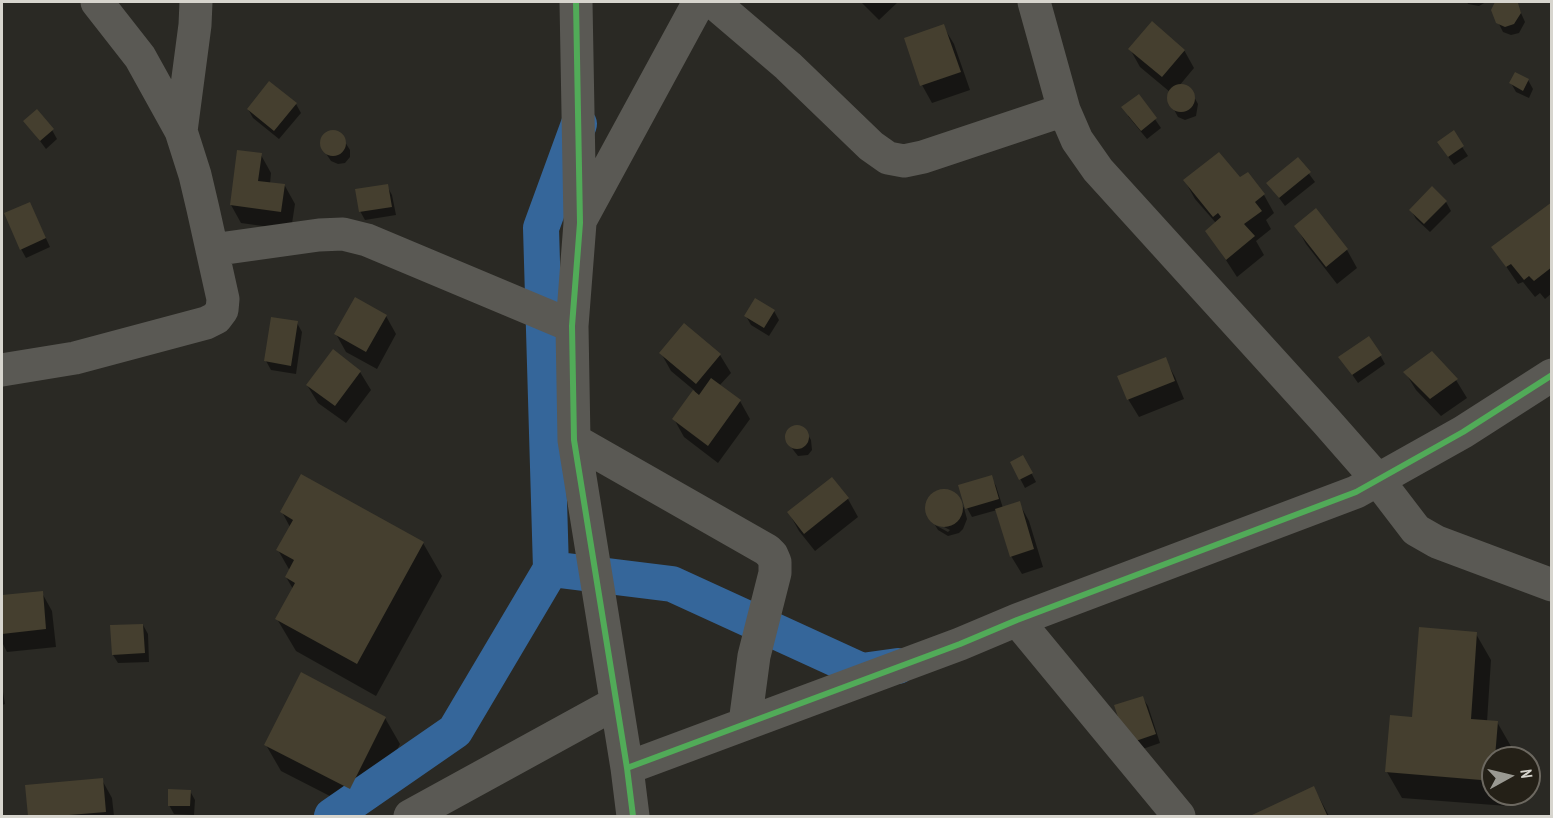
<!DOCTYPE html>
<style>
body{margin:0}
#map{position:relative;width:1553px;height:818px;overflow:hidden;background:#2a2924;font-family:"PT Sans Narrow",sans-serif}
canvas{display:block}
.frame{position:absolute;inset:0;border:3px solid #d7d5ce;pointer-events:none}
.north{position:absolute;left:1481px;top:746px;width:60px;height:60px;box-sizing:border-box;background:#242017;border:2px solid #6c6860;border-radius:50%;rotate:82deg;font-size:16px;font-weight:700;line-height:24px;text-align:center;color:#d7d5ce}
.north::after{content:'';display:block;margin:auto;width:21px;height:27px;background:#9a9992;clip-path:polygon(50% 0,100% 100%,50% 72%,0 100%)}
</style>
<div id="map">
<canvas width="1553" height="818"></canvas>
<div class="frame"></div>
<div class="north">N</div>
</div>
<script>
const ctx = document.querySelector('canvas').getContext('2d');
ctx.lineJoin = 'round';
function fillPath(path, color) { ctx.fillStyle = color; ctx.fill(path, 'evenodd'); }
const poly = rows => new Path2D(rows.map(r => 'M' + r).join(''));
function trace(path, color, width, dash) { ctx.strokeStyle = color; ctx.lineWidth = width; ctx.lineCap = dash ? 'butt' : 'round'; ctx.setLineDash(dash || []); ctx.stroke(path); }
fillPath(poly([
 [861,2,898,2,879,20],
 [1467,2,1486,2,1479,6,1468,4],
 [1497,2,1513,2,1517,4,1525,22,1519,33,1511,35,1503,32,1492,10],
 [943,26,954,44,970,90,932,103,922,85],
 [1130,49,1184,50,1194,68,1179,86,1184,86,1193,95,1198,104,1196,116,1185,120,1178,117,1169,100,1170,92,1140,67],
 [1528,80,1533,89,1529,98,1516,92,1511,83],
 [1139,96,1161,128,1147,139,1128,116],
 [296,104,301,113,279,139,253,118,248,109],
 [25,121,52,130,57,139,46,149],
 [333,131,340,134,350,150,350,157,345,163,338,164,331,161,325,152,322,141,326,134],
 [1453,133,1468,156,1454,165,1444,151],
 [261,155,271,173,270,184,285,186,295,204,291,230,241,223,231,205],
 [1298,159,1315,182,1285,206,1268,183],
 [1240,179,1264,195,1274,213,1266,220,1271,229,1256,241,1264,255,1237,277,1207,231,1216,223,1195,199,1185,181],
 [387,186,392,195,396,215,365,220,360,211],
 [1432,188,1446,202,1451,211,1430,232,1416,219,1411,210],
 [1552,203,1552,293,1545,299,1540,293,1535,297,1523,282,1518,284,1493,247],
 [30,204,50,247,26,258,21,249],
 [1296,226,1347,250,1357,268,1337,284,1306,244],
 [774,311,779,320,769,336,751,325,746,316],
 [386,316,396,334,377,369,346,352,336,334],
 [297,323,302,332,296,374,271,370,266,361],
 [661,353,720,355,731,373,719,386,740,401,750,419,718,463,684,437,674,419,695,391,671,371],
 [1431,353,1456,380,1467,398,1441,416,1416,390,1405,372],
 [1380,355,1385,364,1358,383,1340,357],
 [1165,359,1175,377,1184,399,1139,417,1128,399],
 [360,372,371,390,346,423,318,403,307,385],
 [793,427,800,427,805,430,811,440,812,450,808,455,798,456,787,442,787,435],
 [1023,457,1036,482,1025,488,1012,463],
 [991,477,996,486,1003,508,1019,503,1029,521,1043,567,1022,574,1011,556,997,510,972,517,967,508],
 [832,479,848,499,858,517,815,551,799,531,789,513],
 [943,491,954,494,964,508,967,519,963,529,959,533,948,536,938,530,935,525,948,532,950,530,932,521,927,510,929,500,938,492],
 [282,512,423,543,442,576,376,696,296,651,277,619,293,589,286,577,290,571,278,550,290,527],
 [42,593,52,611,56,647,7,652,2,642,2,597],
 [143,625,148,634,149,662,118,663,113,655],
 [1476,634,1491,660,1487,722,1497,722,1512,748,1511,758,1493,758,1493,794,1508,794,1507,806,1402,798,1387,772,1413,719],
 [2,686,5,704,2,705],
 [1142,697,1148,706,1160,743,1134,752],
 [385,718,400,744,365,814,281,771,266,745],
 [102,780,112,798,114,816,29,816,27,786],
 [1314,788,1329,816,1254,816,1254,815],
 [190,791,195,800,194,815,174,814,169,805]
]), '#0007');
trace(poly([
 [551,569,672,584,862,671,898,666],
 [332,816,455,731,551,569,541,228,579,124]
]), '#35669a', 36);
fillPath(poly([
 [1495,2,1516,2,1518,3,1521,13,1514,24,1505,27,1496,23,1491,10],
 [1152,21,1185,50,1162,77,1128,49],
 [944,24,961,72,920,86,904,38],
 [1515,72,1529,79,1523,91,1509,83],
 [269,81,297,103,274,131,247,109],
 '1167 98a14 14 0 1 1 28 0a14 14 0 1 1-28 0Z',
 [1139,94,1157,118,1141,131,1121,107],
 [37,109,54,129,40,141,23,121],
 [1454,130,1464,146,1448,157,1437,142],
 '320 143a13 13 0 1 1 26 0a13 13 0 1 1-26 0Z',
 [237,150,262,153,258,181,285,184,281,212,230,205],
 [1219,152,1240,177,1248,172,1265,194,1255,202,1262,211,1244,224,1255,236,1226,260,1205,231,1221,217,1218,213,1213,217,1183,180],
 [1298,157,1311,172,1279,198,1266,183],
 [388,184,392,207,359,212,355,189],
 [1432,186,1447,201,1424,224,1409,210],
 [30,202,46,238,20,250,4,213],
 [1552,202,1552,267,1534,281,1529,276,1524,280,1511,264,1506,267,1491,247],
 [1316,208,1348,249,1326,267,1294,226],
 [355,297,387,315,366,352,334,334],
 [755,298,775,310,764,328,744,316],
 [271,317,298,321,291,366,264,361],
 [684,323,721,354,696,384,659,353],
 [1369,336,1382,355,1352,375,1338,357],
 [333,349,361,371,335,406,306,385],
 [1432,351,1458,379,1430,399,1403,372],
 [1166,357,1175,381,1127,400,1117,376],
 [711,378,741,400,708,446,672,419,693,390,699,395],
 '785 437a12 12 0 1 1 24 0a12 12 0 1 1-24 0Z',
 [1023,455,1033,473,1019,480,1010,462],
 [301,474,424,542,357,664,275,619,295,583,285,577,294,560,276,550,293,520,280,512],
 [992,475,999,499,965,509,958,485],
 [832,477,849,498,804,534,787,512],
 '925 508a19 19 0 1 1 38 0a19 19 0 1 1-38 0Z',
 [1020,501,1034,549,1010,557,995,509],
 [43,591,46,629,2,634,2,595],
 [143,624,145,653,112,655,110,625],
 [1419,627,1477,632,1471,719,1498,721,1493,781,1385,772,1390,715,1412,717],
 [301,672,386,717,350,789,264,745],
 [1143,696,1156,734,1127,744,1114,705],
 [103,778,106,812,57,816,28,816,25,785],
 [1314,786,1327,815,1252,816,1252,815],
 [168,789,191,790,190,806,168,806]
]), '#453f2f');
trace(poly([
 [576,2,580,223,572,326,574,440,627,768,633,816],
 [713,2,788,66,871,146,888,158,904,161,923,157,1064,110],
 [1034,2,1064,110,1077,140,1098,170,1326,421,1377,479,1416,530,1437,542,1552,585],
 [181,131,195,25,196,2],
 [580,221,699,2],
 [212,250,319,235,343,234,367,240,572,326],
 [2,370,75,358,206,323,216,318,222,310,223,299,203,209,195,175,181,131,140,57,97,2],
 [574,440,767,550,772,555,775,562,775,573,754,656,745,723],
 [1017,620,1179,816],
 [627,768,960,644,1017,620,1356,492,1463,432,1552,375],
 [410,816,616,703]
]), '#5a5954', 33);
trace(poly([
 [576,2,580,223,572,326,574,440,627,768,633,816],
 [627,768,960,644,1017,620,1356,492,1463,432,1552,375]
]), '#51ab58', 6);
</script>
